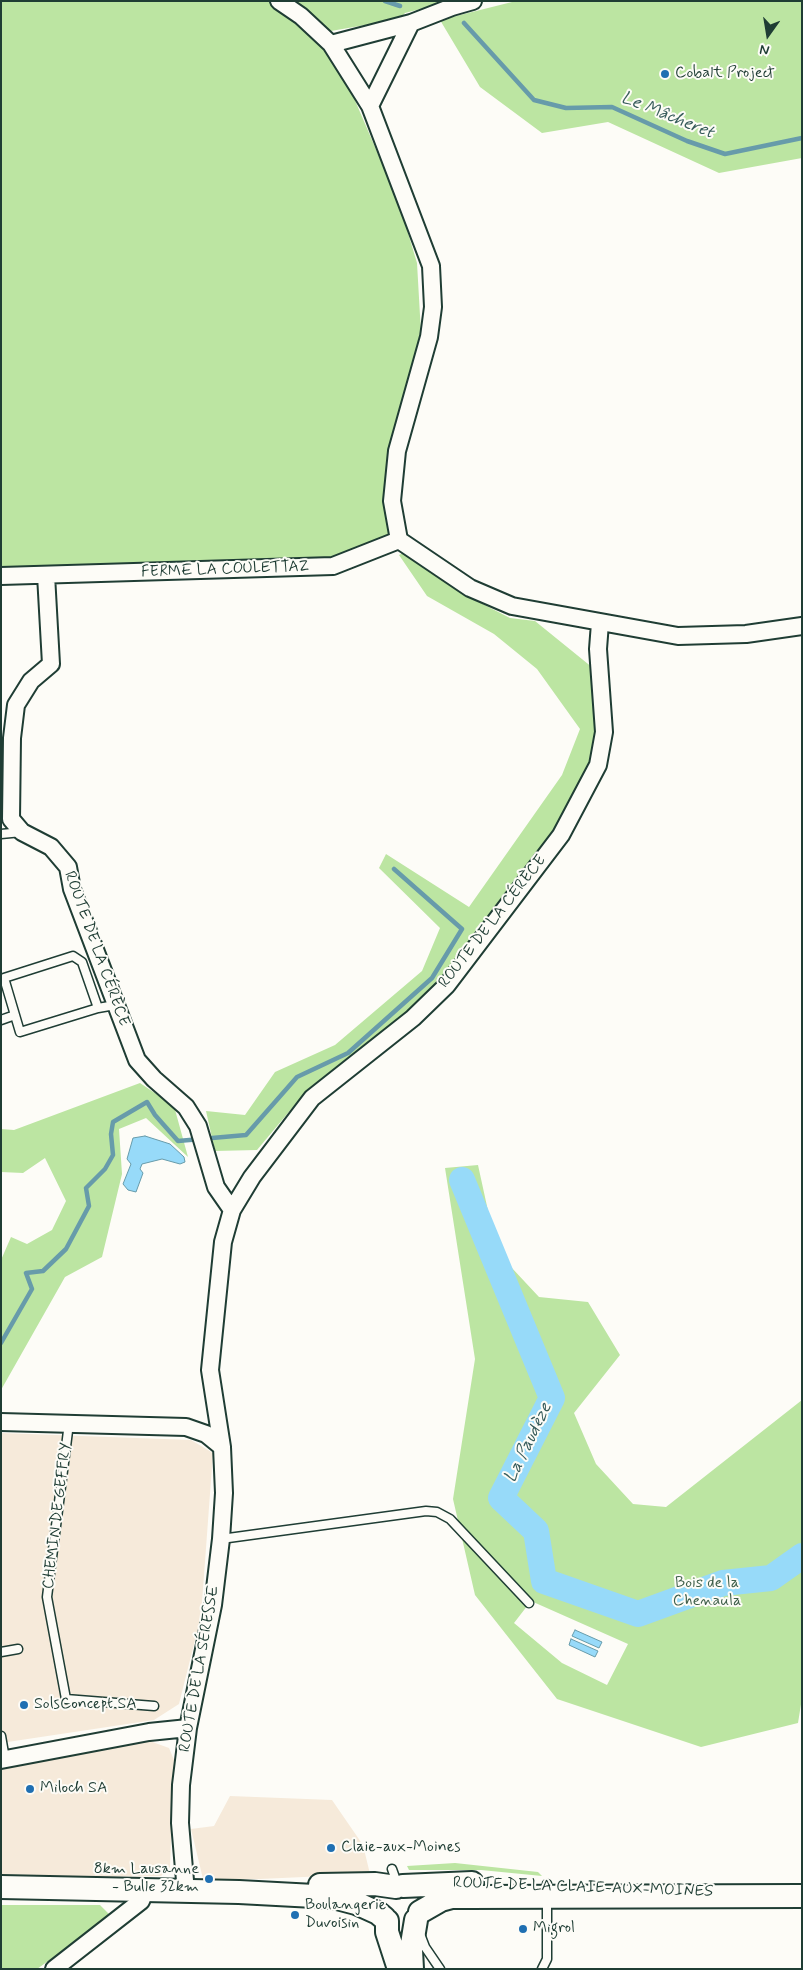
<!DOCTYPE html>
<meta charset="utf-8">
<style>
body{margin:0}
#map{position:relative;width:803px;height:1970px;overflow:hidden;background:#fdfcf7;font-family:Mynerve,sans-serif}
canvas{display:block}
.frame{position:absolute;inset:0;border:2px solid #1f3d34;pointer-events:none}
.north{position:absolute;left:743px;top:10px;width:50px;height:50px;-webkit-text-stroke:4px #fdfcf7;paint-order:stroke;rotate:193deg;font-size:14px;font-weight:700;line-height:20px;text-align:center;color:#1f3d34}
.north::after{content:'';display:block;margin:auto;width:18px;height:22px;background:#1f3d34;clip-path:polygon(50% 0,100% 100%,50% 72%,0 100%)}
</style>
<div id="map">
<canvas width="803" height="1970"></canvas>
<div class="frame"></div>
<div class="north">N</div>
</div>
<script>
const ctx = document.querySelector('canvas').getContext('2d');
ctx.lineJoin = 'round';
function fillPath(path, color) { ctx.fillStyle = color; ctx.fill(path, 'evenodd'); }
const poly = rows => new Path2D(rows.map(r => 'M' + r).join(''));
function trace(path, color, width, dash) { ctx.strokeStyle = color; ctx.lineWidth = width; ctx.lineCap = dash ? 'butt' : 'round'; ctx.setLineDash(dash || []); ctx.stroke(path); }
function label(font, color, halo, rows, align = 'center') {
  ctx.font = font + ' Mynerve,sans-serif'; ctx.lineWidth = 4; ctx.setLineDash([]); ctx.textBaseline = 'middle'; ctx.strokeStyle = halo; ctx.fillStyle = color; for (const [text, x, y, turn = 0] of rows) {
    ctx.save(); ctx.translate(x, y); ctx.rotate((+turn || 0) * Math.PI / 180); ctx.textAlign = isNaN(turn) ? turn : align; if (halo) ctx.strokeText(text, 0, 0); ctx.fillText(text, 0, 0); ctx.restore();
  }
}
fillPath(poly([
 [1,1433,191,1440,213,1453,201,1616,179,1704,154,1720,1,1743],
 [147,1740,169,1748,174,1760,170,1867,161,1876,1,1878,1,1765],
 [230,1796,332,1800,363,1845,370,1874,260,1879,203,1879,191,1829,214,1826]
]), '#f6eada');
fillPath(poly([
 [1,1,451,1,405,13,400,19,331,31,321,45,348,84,399,203,417,263,421,333,392,451,390,536,333,559,1,567],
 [516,1,802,1,802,158,719,173,608,122,542,133,480,87,440,20],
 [407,551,467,596,510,618,535,621,593,668,598,729,594,761,556,828,479,935,443,978,410,1009,308,1089,257,1150,215,1151,206,1111,245,1115,275,1072,335,1045,422,971,440,928,379,868,386,854,469,907,562,775,580,729,537,669,494,634,427,596,399,555],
 [140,1083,174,1106,188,1157,146,1118,119,1129,122,1174,102,1257,65,1277,1,1390,1,1260,11,1237,27,1244,52,1230,66,1201,45,1158,23,1173,1,1172,1,1129,14,1130],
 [478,1165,497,1252,539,1297,588,1302,620,1355,574,1413,596,1464,633,1504,666,1507,802,1400,802,1698,798,1723,701,1747,557,1699,475,1595,453,1499,475,1359,445,1168],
 [531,1601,628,1644,607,1685,562,1663,514,1623],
 [455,1863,538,1872,542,1876,481,1870,409,1870,407,1866],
 [1,1905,100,1905,111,1916,37,1969,1,1969]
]), '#bce5a2');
const water = poly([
 [145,1136,170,1144,184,1157,185,1162,180,1164,162,1159,142,1164,140,1169,143,1173,136,1192,128,1190,123,1184,131,1164,127,1159,133,1138,145,1136],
 [575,1630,602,1642,599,1648,572,1636,575,1630],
 [571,1639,598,1651,595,1657,569,1645,571,1639]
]);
fillPath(water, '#97daf9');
trace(water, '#679baa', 1);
trace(poly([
 [385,1,400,6],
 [464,23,534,100,566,108,612,107,687,141,725,154,802,138],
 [1,1343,32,1289,26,1273,43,1271,66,1249,89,1206,86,1188,105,1169,113,1155,111,1134,113,1122,147,1102,155,1115,178,1141,246,1135,297,1077,348,1053,432,978,462,929,394,869]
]), '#679baa', 4.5);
trace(poly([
 [462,1180,552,1398,501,1498,536,1531,544,1581,638,1614,723,1583,771,1578,802,1556]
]), '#97daf9', 26);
const lane = poly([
 [1,834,22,832],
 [98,1008,82,962,73,956,4,978,20,1032,98,1008,115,1005],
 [1,1020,15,1015],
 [69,1423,47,1597,66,1699,154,1706],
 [221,1539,426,1511,437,1512,450,1519,529,1603],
 [1,1652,18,1649],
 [1,1736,5,1759],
 [392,1869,397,1883],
 [420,1934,425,1947,440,1969],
 [542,1969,547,1959,547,1884]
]);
const street = poly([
 [279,1,301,16,331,44,370,106],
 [411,23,370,106,431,266,433,307,429,337,397,451,392,501,399,540,470,588,512,606,678,636,746,634,802,626],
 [331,44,411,23,452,7,473,1],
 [46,575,51,664,31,681,16,705,12,738,11,819,22,832,51,847,68,867,72,889,137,1060,154,1079,186,1107,198,1126,216,1187,232,1210],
 [1,576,333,566,399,540],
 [1,1422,186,1427,206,1434,222,1447],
 [1,1760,149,1732,188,1728],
 [186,1892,180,1823,181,1785,188,1728,213,1605,221,1539,224,1493,222,1447,210,1370,223,1242,232,1210,252,1177,312,1098,413,1018,447,985,561,835,598,765,604,732,598,649,600,623],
 [54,1969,141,1901,145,1891]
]);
const secondary = poly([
 [320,1885,375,1884,396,1887],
 [403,1886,472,1883],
 [1,1887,239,1892,333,1897,356,1903,378,1913,384,1918],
 [420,1912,441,1900,452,1897,467,1897,802,1896],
 [387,1921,387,1932,399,1969],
 [412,1969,411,1950,416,1920]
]);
trace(lane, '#1f3d34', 11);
trace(street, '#1f3d34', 20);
trace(secondary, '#1f3d34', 26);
trace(lane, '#fdfcf7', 8);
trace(street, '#fdfcf7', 16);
trace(secondary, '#fdfcf7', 22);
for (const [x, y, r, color] of [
 [665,74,5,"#1f6fb2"],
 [24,1705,5,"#1f6fb2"],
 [30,1789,5,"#1f6fb2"],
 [331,1848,5,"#1f6fb2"],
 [209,1879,5,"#1f6fb2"],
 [295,1915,5,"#1f6fb2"],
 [523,1929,5,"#1f6fb2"]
]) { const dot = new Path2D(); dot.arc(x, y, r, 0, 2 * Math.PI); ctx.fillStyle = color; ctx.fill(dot); trace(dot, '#fdfcf7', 2); }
label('16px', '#1f3d34', '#fdfcf7', [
 ["Cobalt Project",675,74],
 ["SolsConcept SA",34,1705],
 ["Miloch SA",40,1789],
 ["Claie-aux-Moines",341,1848],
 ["8km Lausanne",199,1870,"right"],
 ["- Bulle 32km",199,1888,"right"],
 ["Boulangerie",305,1906],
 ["Duvoisin",305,1924],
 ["Migrol",533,1929]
], 'left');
label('16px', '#1f3d34', '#fdfcf7', [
 ["FERME LA COULETTAZ",225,570,-2],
 ["ROUTE DE LA CÉRÈCE",493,922,-52],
 ["ROUTE DE LA CÉRÈCE",96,949,70],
 ["CHEMIN DE GEFFRY",58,1516,-83],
 ["ROUTE DE LA SÉRESSE",200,1669,-80],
 ["ROUTE DE LA CLAIE-AUX-MOINES",583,1888,2]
]);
label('16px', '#3e5f4a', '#fdfcf7', [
 ["Bois de la",707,1584],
 ["Chenaula",707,1602]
]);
label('italic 18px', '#375c5b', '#fdfcf7', [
 ["Le Mâcheret",667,116,22],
 ["La Paudèze",529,1443,-64]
]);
</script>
